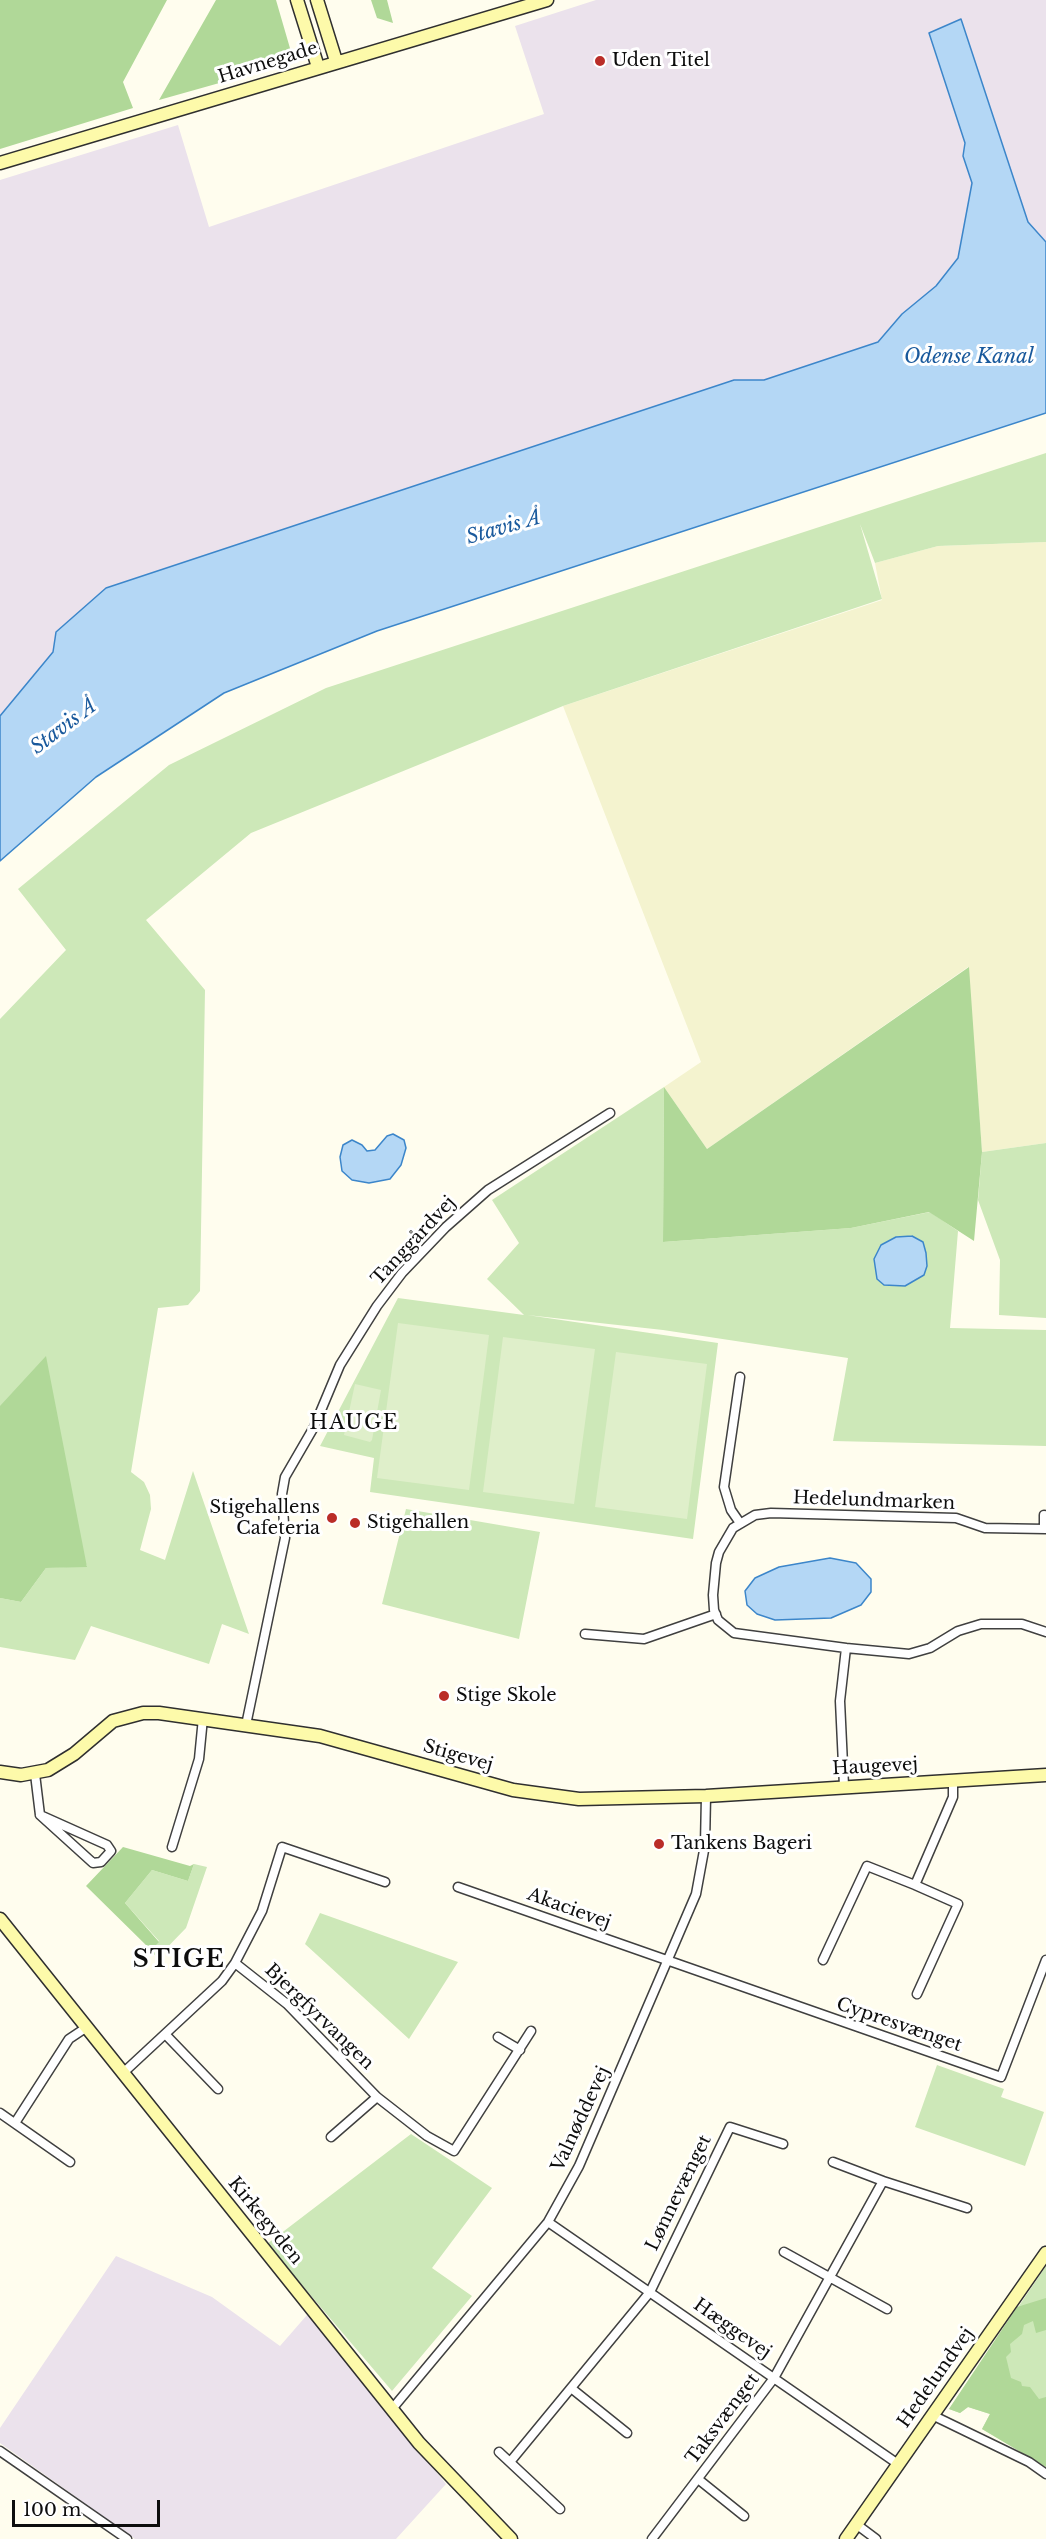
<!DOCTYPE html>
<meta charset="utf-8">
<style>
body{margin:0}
#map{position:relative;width:1046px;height:2539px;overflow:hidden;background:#fffdee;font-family:"Libre Baskerville",serif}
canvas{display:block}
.scale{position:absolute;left:12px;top:2500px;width:148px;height:27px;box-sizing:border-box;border:3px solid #0d0d0d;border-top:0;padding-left:8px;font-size:18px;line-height:21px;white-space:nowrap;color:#0d0d0d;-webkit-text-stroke:4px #fff;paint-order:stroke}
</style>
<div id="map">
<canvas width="1046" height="2539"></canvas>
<div class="scale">100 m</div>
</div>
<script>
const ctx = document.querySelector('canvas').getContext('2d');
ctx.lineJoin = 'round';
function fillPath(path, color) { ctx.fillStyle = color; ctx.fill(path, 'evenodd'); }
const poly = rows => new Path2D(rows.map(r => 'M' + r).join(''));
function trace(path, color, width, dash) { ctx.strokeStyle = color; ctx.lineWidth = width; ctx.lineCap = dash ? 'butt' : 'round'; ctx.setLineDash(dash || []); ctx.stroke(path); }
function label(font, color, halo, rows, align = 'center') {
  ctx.font = font + ' "Libre Baskerville",serif'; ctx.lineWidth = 6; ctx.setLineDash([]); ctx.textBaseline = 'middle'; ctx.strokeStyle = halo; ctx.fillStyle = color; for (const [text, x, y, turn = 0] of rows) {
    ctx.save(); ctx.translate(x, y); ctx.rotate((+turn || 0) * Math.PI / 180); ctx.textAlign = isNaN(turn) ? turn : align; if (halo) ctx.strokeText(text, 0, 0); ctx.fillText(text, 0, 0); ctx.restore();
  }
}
fillPath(poly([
 [596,0,1046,0,1046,242,1028,223,929,34,965,143,963,156,972,183,958,258,936,286,902,314,878,342,764,380,734,380,56,632,53,652,0,716,0,180,178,125,209,227,544,114,515,26],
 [116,2256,212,2297,280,2346,307,2315,446,2484,396,2539,135,2539,0,2443,0,2428]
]), '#ebe2ec');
fillPath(poly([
 [1046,542,1046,1143,982,1152,968,967,707,1149,664,1087,701,1062,563,706,882,600,875,563,938,546]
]), '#f4f3cf');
fillPath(poly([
 [1046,453,1046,542,938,546,875,563,860,524,882,599,563,706,251,833,146,920,205,990,200,1291,188,1305,158,1308,131,1472,144,1482,150,1495,151,1509,140,1550,165,1560,193,1471,249,1634,222,1624,209,1664,91,1626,75,1660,0,1647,0,1598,21,1602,46,1568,87,1566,0,1406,0,1019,66,950,18,889,169,765,326,688],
 [664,1087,663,1242,851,1228,930,1212,958,1231,950,1328,1046,1330,1046,1446,833,1441,848,1358,663,1330,527,1315,718,1343,693,1539,370,1492,374,1458,320,1446,398,1298,524,1315,487,1279,519,1243,492,1200],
 [1046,1143,1046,1318,999,1315,1000,1260,978,1200,982,1152],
 [406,1509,540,1532,519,1639,382,1604],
 [194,1864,207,1867,186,1928,157,1958,151,1950,159,1941,125,1903,152,1870,188,1881],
 [320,1913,458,1962,409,2039,305,1944],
 [937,2065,1004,2089,1001,2097,1044,2112,1025,2166,915,2127],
 [411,2134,492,2188,432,2268,472,2296,392,2391,267,2244],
 [1046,2266,1046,2467,982,2429,990,2414,968,2407,960,2413,949,2409]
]), '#cde8b8');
fillPath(poly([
 [0,0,167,0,123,82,133,108,0,149],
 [216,0,276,0,294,62,159,100],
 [371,0,387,0,393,23,377,18],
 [969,967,982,1152,974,1241,929,1212,851,1228,663,1242,664,1087,707,1149],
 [46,1356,87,1567,46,1568,21,1602,0,1598,0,1406],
 [123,1847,190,1866,194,1864,188,1881,152,1870,125,1903,159,1942,151,1950,86,1886],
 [1046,2298,1046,2330,1036,2333,1033,2321,1024,2325,1022,2334,1010,2344,1011,2352,1006,2357,1011,2378,1021,2382,1022,2386,1030,2387,1039,2399,1046,2397,1046,2467,982,2429,990,2414,968,2407,960,2413,949,2409,1017,2307]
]), '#b0d898');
fillPath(poly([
 [398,1323,489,1335,469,1490,377,1478],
 [503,1337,595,1349,574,1504,483,1492],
 [616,1352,707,1364,687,1519,595,1507],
 [355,1384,381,1390,372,1440,370,1442,344,1435]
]), '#dfefca');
const water = poly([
 [961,19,1028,222,1046,242,1046,413,377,631,224,693,96,777,0,861,0,716,53,652,56,632,106,588,734,380,764,380,878,342,902,314,936,286,958,258,972,183,963,156,965,143,929,33,961,19],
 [393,1134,404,1140,406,1148,401,1165,390,1179,369,1183,352,1180,342,1171,340,1157,343,1145,352,1140,362,1145,367,1151,375,1150,387,1136,393,1134],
 [912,1236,923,1242,926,1253,927,1266,924,1275,905,1286,884,1285,877,1279,874,1259,881,1245,896,1237,912,1236],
 [830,1558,856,1563,871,1579,871,1592,861,1605,831,1618,775,1620,757,1614,747,1605,745,1591,755,1578,779,1567,830,1558]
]);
fillPath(water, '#b4d7f5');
trace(water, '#3c86ca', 1.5);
const street = poly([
 [740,1377,724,1487,731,1510,740,1523],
 [1044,1515,1044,1529],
 [585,1634,644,1639,716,1614],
 [846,1648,734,1633,718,1620,714,1610,713,1595,716,1563,719,1552,733,1528,755,1515,771,1513,956,1518,985,1528,1046,1529],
 [246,1725,285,1538,282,1494,285,1477,314,1427,340,1365,377,1306,402,1273,446,1227,488,1190,610,1113],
 [35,1774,40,1815,93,1863,101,1862,111,1851,107,1845,40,1815],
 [844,1786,840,1701,846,1648,909,1654,930,1648,958,1631,981,1624,1022,1624,1046,1632],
 [172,1847,199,1759,203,1718],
 [915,1885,958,1904,917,1994],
 [458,1887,1001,2077,1046,1960],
 [823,1960,867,1866,915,1885,953,1797,953,1780],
 [235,1963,287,2004,377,2097,427,2136,454,2151,531,2031],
 [165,2034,218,2089],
 [498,2037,520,2050],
 [123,2073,222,1981,235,1963,262,1911,282,1847,385,1882],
 [0,2113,70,2162],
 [15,2123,69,2039,87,2027],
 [331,2137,377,2097],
 [883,2181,967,2208],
 [548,2222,898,2464],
 [784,2252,887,2309],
 [571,2388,627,2433],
 [392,2409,548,2222,579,2166,696,1894,705,1845,706,1796],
 [932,2415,1029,2462,1046,2474],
 [0,2451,127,2539],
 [499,2452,560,2509],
 [510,2462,650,2292,730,2127,783,2144],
 [698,2479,744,2516],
 [856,2524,876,2539],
 [652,2539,774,2378,883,2181,833,2162]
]);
const secondary = poly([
 [297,0,318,67],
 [317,0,336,61],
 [0,163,547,0],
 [0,1772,21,1775,48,1770,74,1754,113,1721,143,1713,159,1713,320,1736,513,1790,579,1799,706,1796,1046,1775],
 [0,1919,419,2443,511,2539],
 [846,2539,1046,2253]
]);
trace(street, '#404040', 11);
trace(secondary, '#2f2f2f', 15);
trace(street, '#fff', 8);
trace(secondary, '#fdfaaa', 12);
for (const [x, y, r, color] of [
 [600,61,6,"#ba2d28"],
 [332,1518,6,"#ba2d28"],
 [355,1523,6,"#ba2d28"],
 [444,1696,6,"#ba2d28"],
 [659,1844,6,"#ba2d28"]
]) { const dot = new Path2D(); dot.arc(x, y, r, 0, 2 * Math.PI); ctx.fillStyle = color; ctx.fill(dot); trace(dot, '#fff', 2); }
label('18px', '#0d0d0d', '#fff', [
 ["Uden Titel",612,61],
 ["Stigehallens",320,1508,"right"],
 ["Cafeteria",320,1529,"right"],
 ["Stigehallen",367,1523],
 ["Stige Skole",456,1696],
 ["Tankens Bageri",671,1844]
], 'left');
label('18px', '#0d0d0d', '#fff', [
 ["Havnegade",268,63,-17],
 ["Tanggårdvej",414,1241,-47],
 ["Hedelundmarken",874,1501,2],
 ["Stigevej",458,1756,16],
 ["Haugevej",875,1767,-3],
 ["Akacievej",569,1909,20],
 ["Bjergfyrvangen",319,2017,44],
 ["Cypresvænget",899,2025,19],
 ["Valnøddevej",581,2119,-65],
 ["Lønnevænget",679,2193,-64],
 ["Kirkegyden",265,2221,51],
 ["Hæggevej",732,2329,35],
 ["Hedelundvej",936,2378,-55],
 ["Taksvænget",723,2419,-53]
]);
label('italic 20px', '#19599c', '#fff', [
 ["Odense Kanal",969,357],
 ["Stavis Å",504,528,-16],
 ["Stavis Å",64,727,-37]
]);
ctx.letterSpacing = '1.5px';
label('20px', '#0d0d0d', '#fff', [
 ["HAUGE",354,1423]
]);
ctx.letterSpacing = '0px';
ctx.letterSpacing = '1.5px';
label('bold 24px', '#0d0d0d', '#fff', [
 ["STIGE",179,1960]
]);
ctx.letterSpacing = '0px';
</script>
